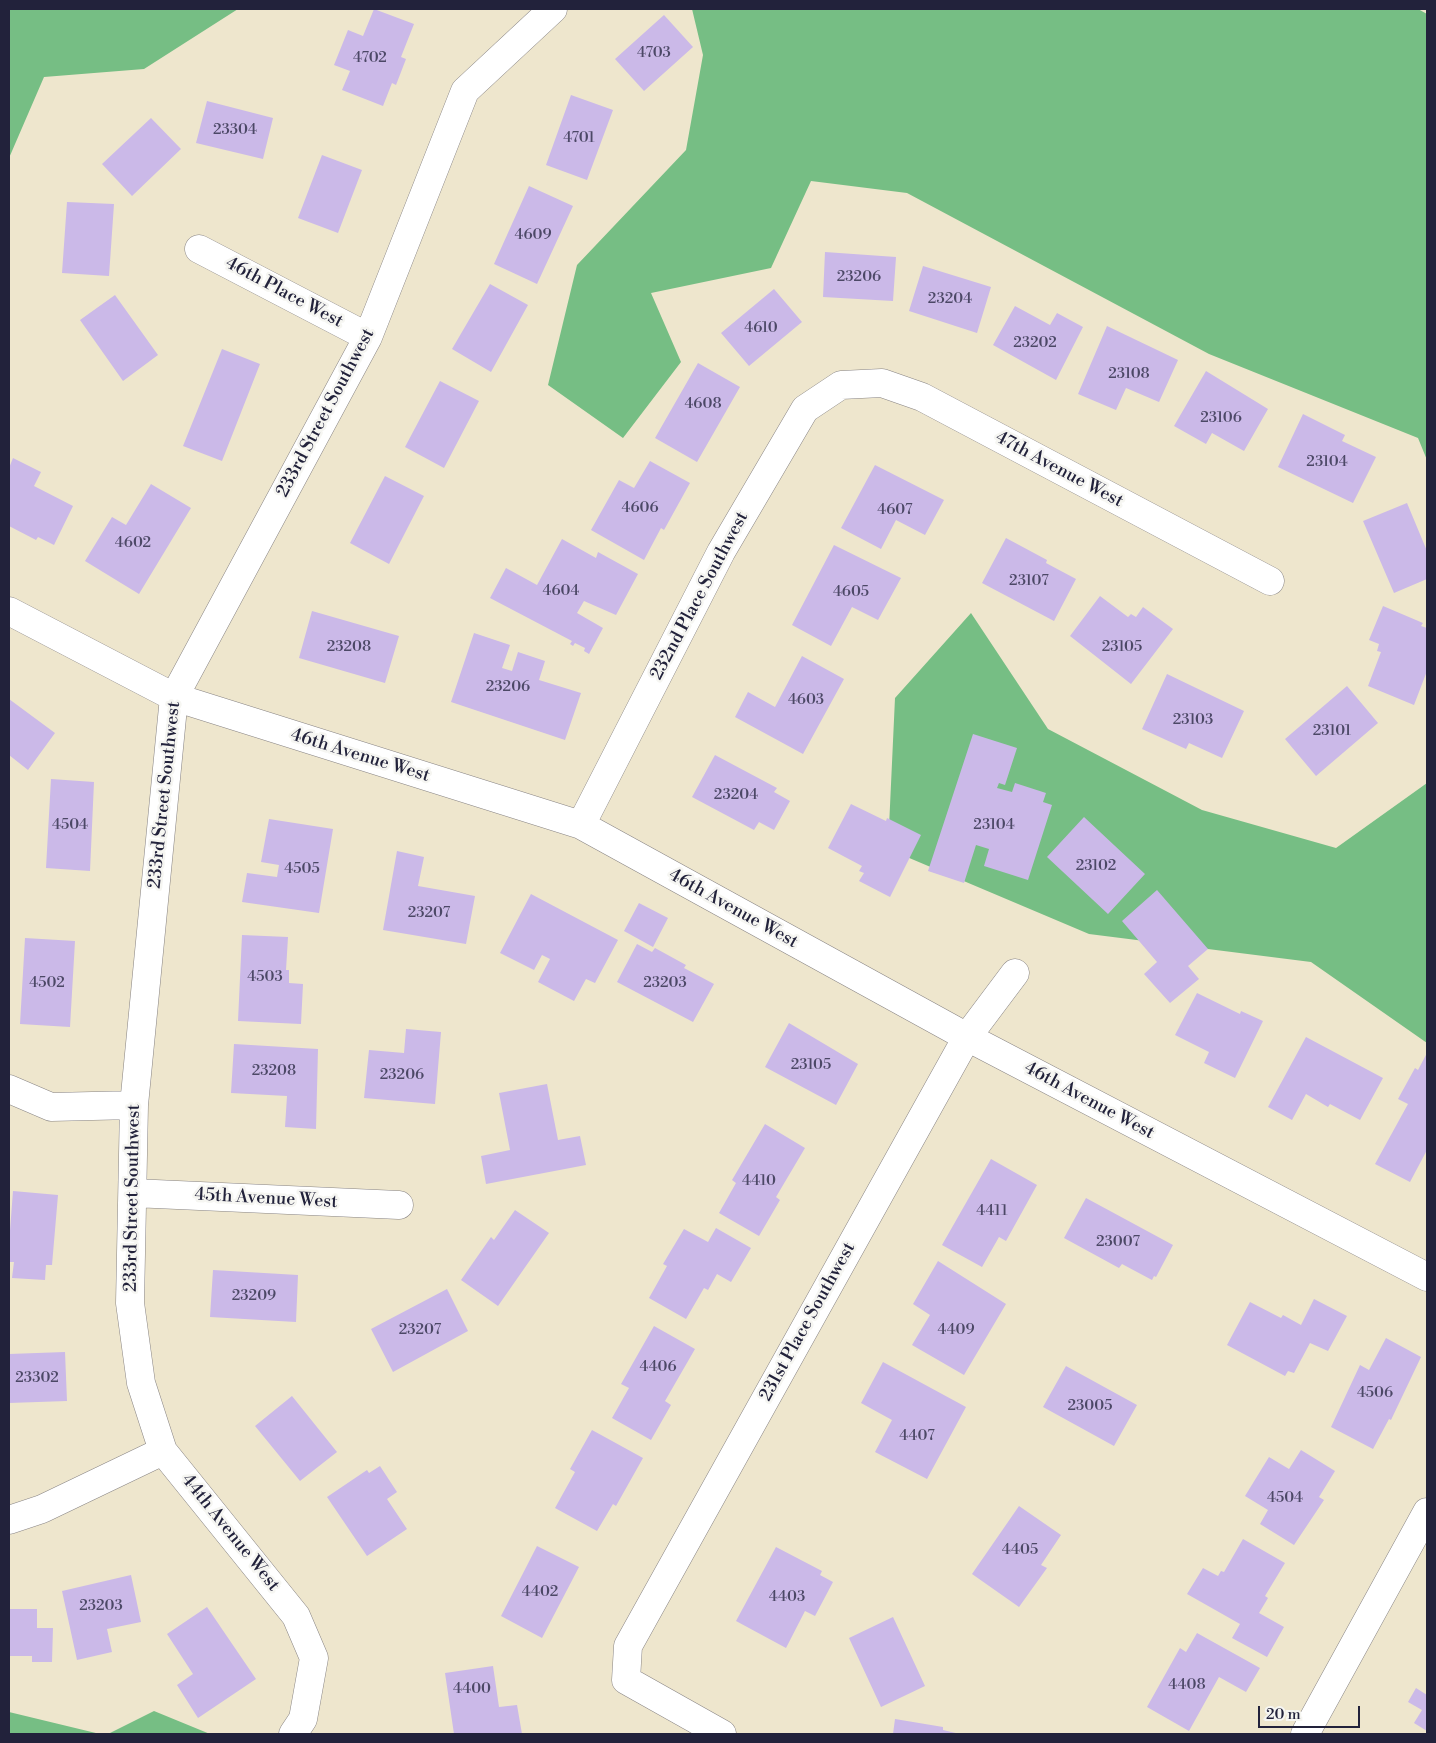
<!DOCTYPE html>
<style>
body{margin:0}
#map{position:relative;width:1436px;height:1743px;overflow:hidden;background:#eee6cd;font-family:"Libre Bodoni",serif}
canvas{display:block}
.frame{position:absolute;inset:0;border:10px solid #22223b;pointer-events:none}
.scale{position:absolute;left:1258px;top:1706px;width:102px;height:22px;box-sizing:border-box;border:2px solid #22223b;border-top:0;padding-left:6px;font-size:15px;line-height:18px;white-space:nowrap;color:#22223b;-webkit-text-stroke:4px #f6f6f2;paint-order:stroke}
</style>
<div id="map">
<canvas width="1436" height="1743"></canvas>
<div class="frame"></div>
<div class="scale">20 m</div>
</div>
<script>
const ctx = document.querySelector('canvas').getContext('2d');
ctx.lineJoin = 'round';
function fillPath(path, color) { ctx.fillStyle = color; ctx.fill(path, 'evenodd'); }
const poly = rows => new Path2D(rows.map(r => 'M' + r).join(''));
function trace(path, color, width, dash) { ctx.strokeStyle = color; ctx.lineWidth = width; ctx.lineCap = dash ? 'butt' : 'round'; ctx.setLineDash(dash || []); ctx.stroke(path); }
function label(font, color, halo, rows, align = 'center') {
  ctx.font = font + ' "Libre Bodoni",serif'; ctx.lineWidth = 5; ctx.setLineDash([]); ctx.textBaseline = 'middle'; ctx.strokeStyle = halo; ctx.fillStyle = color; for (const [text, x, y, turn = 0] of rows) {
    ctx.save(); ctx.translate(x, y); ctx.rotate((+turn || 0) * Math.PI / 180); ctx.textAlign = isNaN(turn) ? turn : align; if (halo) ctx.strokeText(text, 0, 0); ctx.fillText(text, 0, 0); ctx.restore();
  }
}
fillPath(poly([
 [9,9,238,9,144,69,44,77,9,158],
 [692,9,1418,9,1427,14,1427,460,1418,438,1209,354,907,193,811,181,771,268,651,293,681,362,623,438,548,385,577,265,686,150,703,55],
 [971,613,1048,729,1202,810,1336,848,1427,783,1427,1043,1311,962,1089,934,888,849,895,698],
 [154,1711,210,1734,108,1734],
 [9,1712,100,1734,9,1734]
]), '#76be84');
fillPath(poly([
 [374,9,414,24,401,57,406,59,396,85,392,83,383,106,342,90,350,71,334,65,348,30,363,36],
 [664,15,693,47,644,91,615,59],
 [571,95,613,110,587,180,546,165],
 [207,101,273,118,263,159,196,143],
 [151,118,181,149,132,196,102,164],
 [322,155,362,170,338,233,298,218],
 [529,186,573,206,537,284,494,264],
 [67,202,114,204,109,276,62,273],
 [825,252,896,257,893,301,823,297],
 [923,266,991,287,977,333,909,311],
 [490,284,528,305,491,372,452,349],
 [774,289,802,322,749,366,721,333],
 [115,295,158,355,123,381,80,320],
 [1015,306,1050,325,1057,313,1083,327,1056,380,993,345],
 [1107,326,1178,360,1159,402,1126,388,1116,410,1078,394],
 [222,349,260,364,222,461,183,446],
 [698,363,740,387,697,462,655,438],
 [1206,371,1268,409,1244,451,1212,433,1206,444,1174,426],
 [440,381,479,401,444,468,405,447],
 [1303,414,1345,435,1342,441,1376,457,1353,503,1278,467],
 [13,458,41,472,34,486,73,506,54,545,38,537,36,540,9,526,9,468],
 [650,461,690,483,664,530,661,528,644,560,591,530,619,480,634,488],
 [875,465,944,500,925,535,896,520,881,549,841,528],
 [385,476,424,496,389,564,350,543],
 [151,484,191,508,139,594,85,561,112,517,126,525],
 [1407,503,1427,551,1427,579,1394,593,1363,521],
 [1006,538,1047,560,1046,563,1076,579,1054,621,982,583],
 [562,539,596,558,598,552,638,574,616,615,584,601,577,613,603,628,589,654,584,651,585,648,575,643,573,646,570,644,572,641,490,598,506,568,537,585],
 [834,545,901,578,878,620,852,607,831,646,792,625],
 [1100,596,1128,617,1131,614,1136,617,1143,607,1173,629,1131,684,1070,636],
 [1383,606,1423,623,1421,626,1427,628,1427,671,1414,705,1368,686,1381,652,1377,651,1379,644,1369,640],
 [312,611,399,636,385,683,299,658],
 [474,633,510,645,502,668,512,671,518,652,545,661,539,680,581,693,565,740,451,702],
 [802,656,844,679,803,754,735,717,748,692,775,707],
 [1167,674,1244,711,1222,758,1189,743,1186,749,1142,729],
 [1347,686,1378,723,1316,776,1285,739],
 [9,699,55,733,28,770,9,755],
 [973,734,1017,748,1005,785,999,783,997,788,1012,792,1015,783,1046,793,1043,802,1052,805,1028,880,984,866,989,849,976,845,964,883,928,871],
 [715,755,777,788,774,792,790,801,774,830,759,822,754,830,692,797],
 [51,779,94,782,90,871,46,868],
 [851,804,886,821,887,818,921,835,890,897,859,881,864,873,859,871,862,866,828,848],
 [1084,817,1145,874,1108,914,1047,857],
 [269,819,333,829,319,913,242,902,247,873,277,877,279,865,261,862],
 [397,851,424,857,418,886,475,896,466,944,383,930],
 [1157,890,1208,949,1188,966,1199,979,1170,1003,1144,974,1157,962,1122,921],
 [531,894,618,940,595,983,586,979,574,1001,538,982,550,959,542,955,534,970,500,953],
 [639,903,668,918,653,947,624,931],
 [242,935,288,937,286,970,289,970,289,983,303,984,301,1024,238,1021],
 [25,938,75,941,70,1027,20,1024],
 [637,944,652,952,655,948,686,965,684,968,714,984,693,1022,617,982],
 [1197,993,1240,1014,1241,1011,1263,1021,1235,1078,1204,1063,1209,1052,1175,1035],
 [789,1023,858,1064,836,1105,765,1067],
 [406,1029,441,1032,435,1104,364,1098,369,1050,404,1053],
 [1306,1037,1383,1078,1360,1120,1330,1104,1328,1107,1306,1094,1292,1120,1268,1107],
 [234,1044,318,1049,316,1129,285,1127,287,1096,231,1093],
 [1427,1053,1427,1150,1410,1182,1375,1164,1408,1104,1398,1099,1415,1068,1418,1070],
 [547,1084,558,1140,580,1136,586,1165,486,1184,481,1156,510,1150,499,1093],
 [765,1124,805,1148,776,1197,780,1200,759,1236,719,1213,736,1183,732,1180],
 [991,1159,1037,1185,1006,1241,999,1237,982,1267,942,1245],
 [13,1191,58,1195,52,1265,46,1265,45,1280,12,1278,14,1262,9,1262,9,1244],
 [1086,1198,1173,1245,1156,1277,1154,1276,1152,1280,1122,1264,1119,1268,1064,1238],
 [515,1210,549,1233,498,1306,461,1280,491,1237,494,1240],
 [716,1228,751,1248,731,1282,717,1274,708,1290,704,1288,686,1319,649,1298,667,1266,663,1264,684,1229,708,1242],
 [938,1261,1006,1304,964,1375,912,1345,930,1315,913,1304],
 [213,1270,298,1275,296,1322,210,1317],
 [447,1289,468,1331,393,1372,371,1329],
 [1314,1299,1347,1316,1328,1351,1310,1343,1294,1373,1288,1371,1285,1376,1227,1345,1250,1302,1281,1318,1283,1315,1301,1325],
 [654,1326,695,1349,665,1401,671,1405,651,1440,612,1418,629,1388,621,1384],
 [1386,1338,1421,1357,1391,1420,1389,1419,1373,1449,1331,1427,1360,1365,1369,1370],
 [65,1352,67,1401,9,1403,9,1354],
 [883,1362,966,1407,927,1479,875,1452,892,1420,861,1403],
 [1066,1366,1137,1405,1114,1446,1043,1407],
 [292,1396,337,1452,300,1481,255,1426],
 [592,1430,643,1458,616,1506,613,1504,597,1531,555,1508,575,1472,570,1469],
 [1301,1450,1335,1471,1319,1497,1324,1500,1294,1545,1260,1524,1268,1510,1245,1496,1269,1457,1289,1469],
 [380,1466,397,1492,387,1499,407,1529,367,1556,327,1497,367,1470,369,1473],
 [1019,1506,1061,1535,1041,1565,1047,1568,1019,1607,972,1574],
 [1243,1539,1285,1563,1265,1596,1268,1598,1259,1613,1284,1627,1267,1657,1232,1638,1240,1624,1187,1594,1203,1568,1218,1576,1221,1571,1224,1572],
 [537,1546,579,1567,542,1638,501,1616],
 [776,1547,822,1571,820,1575,833,1582,815,1616,805,1611,786,1648,736,1621],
 [131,1575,141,1622,107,1629,112,1652,77,1660,62,1591],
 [207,1607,256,1679,198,1718,177,1685,193,1674,167,1634],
 [9,1609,37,1609,37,1628,53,1628,52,1662,32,1662,32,1656,9,1656],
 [893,1617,925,1686,881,1707,849,1638],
 [1197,1633,1260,1668,1246,1692,1219,1677,1189,1731,1147,1707,1180,1648,1186,1652],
 [493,1666,499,1707,517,1705,522,1734,454,1734,445,1673],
 [1416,1688,1427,1695,1427,1731,1414,1723,1422,1710,1408,1702],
 [895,1719,943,1727,943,1730,960,1734,893,1734]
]), '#cbb9e8');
const street = poly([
 [199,249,368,337],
 [9,611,174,697,581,825,967,1037,1427,1277],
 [581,825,721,552,805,409,841,385,882,383,922,397,1270,581],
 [9,1089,51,1107,134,1105],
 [133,1193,399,1205],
 [9,1520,42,1509,163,1451],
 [293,1734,303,1719,314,1658,296,1616,163,1451,141,1383,130,1303,134,1105,174,697,368,337,465,91,553,9],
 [722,1734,626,1680,628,1646,967,1037,1015,973],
 [1305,1734,1427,1512]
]);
trace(street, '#888484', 29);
trace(street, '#fff', 28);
label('15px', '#4c4866', null, [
 ["4703",654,53],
 ["4702",370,58],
 ["23304",235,130],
 ["4701",579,138],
 ["4609",533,235],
 ["23206",859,277],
 ["23204",950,299],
 ["4610",761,328],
 ["23202",1035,343],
 ["23108",1129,374],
 ["4608",703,404],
 ["23106",1221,418],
 ["23104",1327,462],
 ["4606",640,508],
 ["4607",895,510],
 ["4602",133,543],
 ["23107",1029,581],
 ["4604",561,591],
 ["4605",851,592],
 ["23208",349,647],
 ["23105",1122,647],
 ["23206",508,687],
 ["4603",806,700],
 ["23103",1193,720],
 ["23101",1332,731],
 ["23204",736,795],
 ["4504",70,825],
 ["23104",994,825],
 ["23102",1096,866],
 ["4505",302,869],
 ["23207",429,913],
 ["4503",265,977],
 ["4502",47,983],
 ["23203",665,983],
 ["23105",811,1065],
 ["23208",274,1071],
 ["23206",402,1075],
 ["4410",759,1181],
 ["4411",992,1211],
 ["23007",1118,1242],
 ["23209",254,1296],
 ["23207",420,1330],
 ["4409",956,1330],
 ["4406",658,1367],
 ["23302",37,1378],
 ["4506",1375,1393],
 ["23005",1090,1406],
 ["4407",917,1436],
 ["4504",1285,1498],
 ["4405",1020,1550],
 ["4402",540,1592],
 ["4403",787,1597],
 ["23203",101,1606],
 ["4408",1187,1685],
 ["4400",472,1689]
]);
label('18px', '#22223b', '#f6f6f2', [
 ["46th Place West",284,293,28],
 ["233rd Street Southwest",326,413,-62],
 ["47th Avenue West",1059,470,28],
 ["232nd Place Southwest",700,596,-62],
 ["46th Avenue West",360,756,17],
 ["233rd Street Southwest",165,795,-84],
 ["46th Avenue West",733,909,29],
 ["46th Avenue West",1089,1101,28],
 ["233rd Street Southwest",133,1198,-89],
 ["45th Avenue West",266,1199,3],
 ["231st Place Southwest",808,1322,-61],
 ["44th Avenue West",230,1533,51]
]);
</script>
